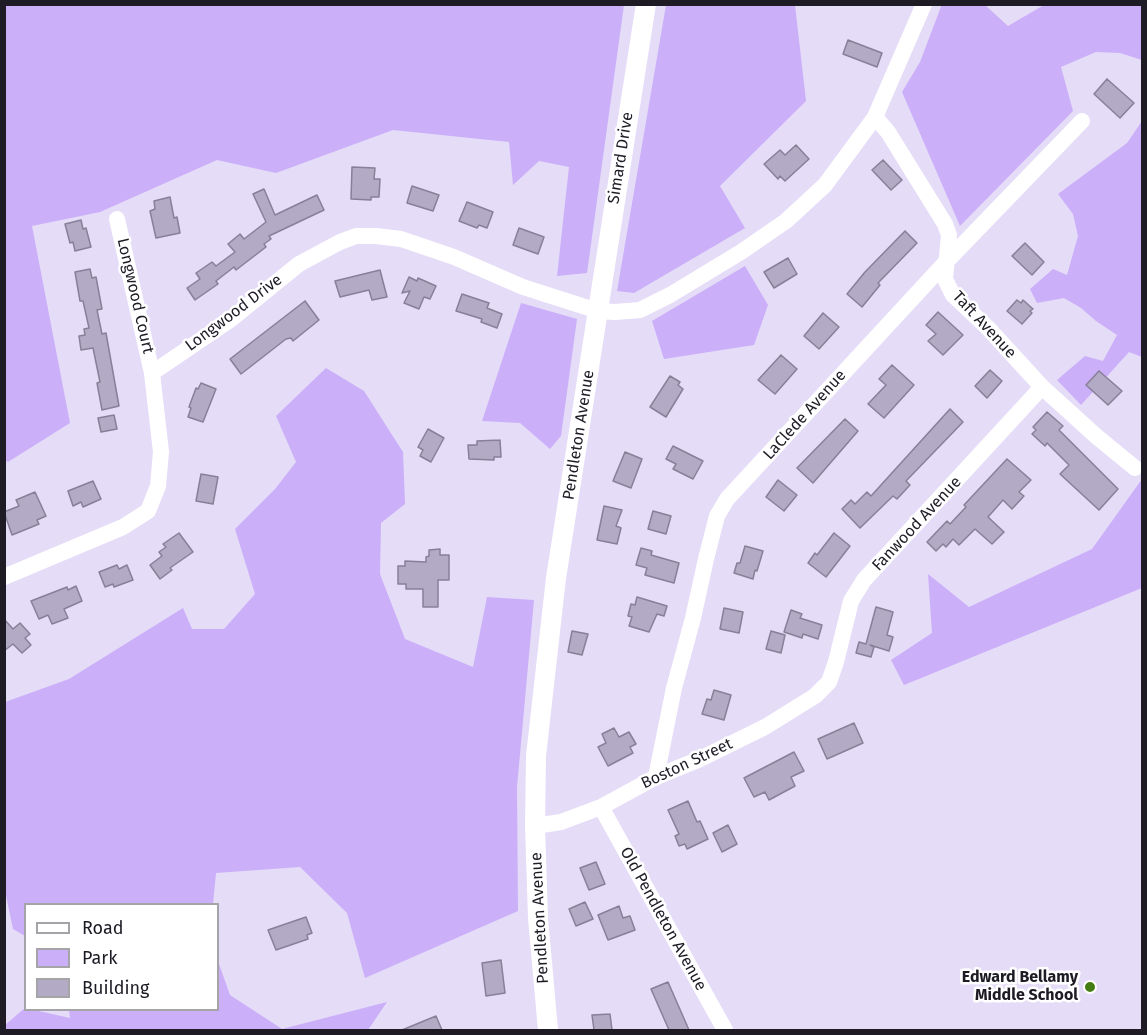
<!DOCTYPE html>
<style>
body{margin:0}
#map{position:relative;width:1147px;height:1035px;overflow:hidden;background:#e5dcf8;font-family:"Fira Sans",sans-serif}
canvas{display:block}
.frame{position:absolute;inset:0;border:6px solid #1e1b25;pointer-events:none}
.legend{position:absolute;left:24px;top:903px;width:195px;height:108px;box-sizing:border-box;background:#fff;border:2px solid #a5a4a8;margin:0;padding:8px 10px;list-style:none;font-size:18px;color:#1e1b25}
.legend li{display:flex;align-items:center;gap:12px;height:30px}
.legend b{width:30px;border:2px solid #a5a4a8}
</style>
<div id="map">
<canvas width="1147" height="1035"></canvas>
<div class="frame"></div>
<ul class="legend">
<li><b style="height:8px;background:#fff"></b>Road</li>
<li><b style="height:16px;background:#cbaff9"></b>Park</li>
<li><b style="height:16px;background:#b3aac5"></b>Building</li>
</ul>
</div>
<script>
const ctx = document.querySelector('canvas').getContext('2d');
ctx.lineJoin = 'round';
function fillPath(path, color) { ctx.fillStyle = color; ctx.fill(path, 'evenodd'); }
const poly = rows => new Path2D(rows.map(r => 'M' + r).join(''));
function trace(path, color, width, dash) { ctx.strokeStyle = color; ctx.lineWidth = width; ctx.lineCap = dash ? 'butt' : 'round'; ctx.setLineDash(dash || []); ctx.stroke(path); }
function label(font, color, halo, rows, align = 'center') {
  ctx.font = font + ' "Fira Sans",sans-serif'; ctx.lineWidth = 5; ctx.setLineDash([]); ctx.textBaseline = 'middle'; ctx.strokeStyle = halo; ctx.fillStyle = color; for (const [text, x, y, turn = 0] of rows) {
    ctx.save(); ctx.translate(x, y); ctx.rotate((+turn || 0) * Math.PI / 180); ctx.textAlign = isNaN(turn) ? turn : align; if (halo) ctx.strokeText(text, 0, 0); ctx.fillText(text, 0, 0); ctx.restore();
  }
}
fillPath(poly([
 [5,4,624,5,587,273,557,276,569,167,539,161,513,185,509,142,393,130,276,173,217,160,100,212,32,226,70,423,8,462,4,460],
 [942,4,985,5,1008,26,1044,5,1142,5,1142,60,1120,53,1096,52,1061,67,1073,111,960,226,902,92,920,62],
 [666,5,795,5,806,101,720,186,745,228,634,293,617,291],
 [1142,121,1142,357,1129,352,1081,405,1057,380,1085,356,1103,361,1117,335,1096,321,1081,308,1064,298,1037,303,1030,289,1053,269,1067,275,1078,236,1073,214,1058,194,1127,143],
 [745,266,768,305,754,345,664,359,652,321],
 [521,303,577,319,561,436,550,449,520,423,482,421],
 [326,368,364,391,403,452,405,504,381,523,380,574,405,639,473,667,487,597,534,600,517,787,518,911,365,978,347,913,300,867,216,873,213,904,26,904,25,936,13,929,5,891,5,702,69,679,183,608,192,629,224,629,255,594,235,529,275,489,296,462,276,416],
 [1142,479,1142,588,904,685,891,660,932,633,928,574,969,607,1092,549],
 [218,961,230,995,282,1029,387,1002,368,1030,5,1030,5,1025,25,1008,70,1018,69,1010,218,1010]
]), '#cbaff9');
const building = poly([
 [848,40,882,53,877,67,843,54,848,40],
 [1107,79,1134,103,1120,118,1094,94,1107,79],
 [796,145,809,159,785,181,780,176,778,179,764,164,780,150,785,155,796,145],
 [883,160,902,180,891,190,872,170,883,160],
 [352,167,375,168,374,179,380,179,379,197,371,197,371,200,351,199,352,167],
 [412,186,439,195,433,211,407,203,412,186],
 [264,189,275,215,317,195,324,210,269,236,271,239,264,244,266,247,236,270,234,267,216,281,218,284,195,300,187,288,200,279,196,273,212,262,216,266,235,252,228,244,240,234,244,239,266,222,253,194,264,189],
 [170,197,174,218,177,217,180,233,156,238,150,211,155,209,154,201,170,197],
 [467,202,493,212,487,228,479,225,477,228,459,221,467,202],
 [81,220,83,229,86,228,91,247,75,251,73,242,70,243,65,224,81,220],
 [519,228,544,237,538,254,513,245,519,228],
 [905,231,917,243,878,283,880,285,862,307,847,294,865,272,905,231],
 [1025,243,1044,262,1032,275,1012,256,1025,243],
 [788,258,797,274,774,288,764,272,788,258],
 [90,269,92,278,96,277,102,309,97,310,102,334,106,333,119,406,102,410,97,383,100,382,93,348,81,350,79,336,85,335,84,329,89,328,83,301,80,301,75,272,90,269],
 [380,270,387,297,372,300,369,290,340,297,335,281,380,270],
 [409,277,417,281,418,278,436,286,430,299,424,297,419,309,404,303,410,291,402,293,409,277],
 [462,294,489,303,487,308,502,314,497,328,481,322,482,319,456,311,462,294],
 [1017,300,1021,303,1023,300,1033,309,1030,311,1032,313,1022,324,1007,311,1017,300],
 [305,301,319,320,293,341,291,338,286,339,241,374,230,359,305,301],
 [938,312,963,335,943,355,928,341,936,334,926,325,938,312],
 [823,313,839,327,819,349,804,336,823,313],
 [781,355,797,369,775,394,758,380,781,355],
 [892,365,914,385,884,418,868,404,886,385,879,379,892,365],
 [990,370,1002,381,987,398,975,386,990,370],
 [1099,371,1122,391,1108,405,1086,385,1099,371],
 [670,376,680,382,678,385,683,389,666,417,650,407,670,376],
 [201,383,216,389,203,422,188,417,191,408,189,407,196,388,198,389,201,383],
 [950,409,963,422,906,481,910,485,897,499,893,496,860,528,842,509,851,500,855,504,867,492,871,496,950,409],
 [1047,412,1063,426,1059,430,1118,489,1099,510,1060,474,1069,465,1047,443,1045,446,1032,434,1036,430,1033,427,1047,412],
 [114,415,117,429,101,432,98,418,114,415],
 [845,419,858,431,813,483,797,468,845,419],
 [428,429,444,438,431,462,420,456,423,450,418,447,428,429],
 [500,440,501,457,494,457,494,460,469,459,468,445,477,445,477,441,500,440],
 [673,446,703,461,693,479,673,469,676,464,666,459,673,446],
 [625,452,642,459,631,488,613,481,625,452],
 [1007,459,1031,480,1019,492,1024,496,1012,509,1003,500,988,517,1004,532,992,544,975,529,959,545,953,539,946,547,943,544,936,551,927,542,947,521,950,524,966,507,964,505,1007,459],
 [201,474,218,477,213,504,196,501,201,474],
 [778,480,797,495,784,511,766,497,778,480],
 [93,481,101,499,83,507,81,502,73,506,68,491,93,481],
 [35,492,46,516,37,520,39,524,12,535,4,512,19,506,16,500,35,492],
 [604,506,622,510,616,526,621,528,617,544,597,540,604,506],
 [653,511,671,516,666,534,648,529,653,511],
 [179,533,193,552,170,568,172,570,160,579,150,565,162,556,159,552,166,547,163,544,179,533],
 [834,533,850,546,826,577,808,563,815,553,817,555,834,533],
 [745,546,763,551,757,571,755,570,753,579,734,573,737,563,740,563,745,546],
 [641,548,652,551,651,555,679,563,674,583,645,575,647,568,636,565,641,548],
 [440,549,440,555,449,555,449,580,438,580,438,607,423,607,423,589,406,589,406,584,398,584,398,566,405,566,405,561,426,562,426,557,429,556,429,550,440,549],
 [117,565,119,569,127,565,133,580,114,587,113,584,105,587,99,572,117,565],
 [76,586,82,601,64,609,68,618,52,624,48,615,39,619,31,601,67,587,68,590,76,586],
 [637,597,667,606,664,616,657,614,649,632,629,626,632,617,628,616,631,604,635,605,637,597],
 [876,607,893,612,887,635,893,637,889,651,870,645,874,647,871,657,856,653,859,642,866,644,876,607],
 [724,608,743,612,739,633,720,629,724,608],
 [791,610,802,614,800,618,822,625,818,639,803,634,802,638,784,632,791,610],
 [4,619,13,629,20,623,30,634,25,638,31,645,22,653,13,644,4,651,4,619],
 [572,631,588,634,582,655,568,652,572,631],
 [771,631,785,635,781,653,766,649,771,631],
 [714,690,731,695,724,720,702,714,707,699,711,700,714,690],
 [854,723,863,743,827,759,818,739,854,723],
 [614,728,619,737,629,732,636,744,630,747,633,753,608,766,598,747,606,743,602,734,614,728],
 [794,752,804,771,791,777,795,786,769,800,765,792,754,797,744,778,794,752],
 [688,801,697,822,700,821,708,839,687,849,685,844,679,846,675,836,679,834,668,810,688,801],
 [728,825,737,844,722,852,713,833,728,825],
 [596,862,605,884,589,890,580,868,596,862],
 [585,902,593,919,576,926,569,909,585,902],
 [619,906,623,918,630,916,635,930,608,940,598,915,619,906],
 [306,917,312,933,307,935,308,939,276,950,268,930,306,917],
 [501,960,505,993,486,996,482,963,501,960],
 [668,982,689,1030,669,1030,651,989,668,982],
 [610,1014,612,1030,594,1030,592,1015,610,1014],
 [436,1016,442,1030,402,1030,436,1016]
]);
fillPath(building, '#b3aac5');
trace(building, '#887f99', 1.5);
trace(poly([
 [875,117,888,132,945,224,949,235,945,279,953,295,988,328,1042,387,1096,436,1135,468],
 [117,219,152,373],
 [4,577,123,527,148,511,158,486,161,452,152,373,230,320,299,264,340,242,356,236,376,236,401,239,454,257,523,287,598,311,615,312,640,310,670,295,741,252,786,221,825,185,875,117,924,4],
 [656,777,674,688,693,618,706,559,717,516,727,499,945,263,1082,121],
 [601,807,725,1030],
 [535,826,561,822,601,807,656,777,700,759,765,727,815,696,829,682,836,662,851,601,864,580,1042,387]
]), '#fff', 16);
trace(poly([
 [548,1030,538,918,535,826,536,756,556,578,646,4]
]), '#fff', 20);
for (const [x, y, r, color] of [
 [1090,987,6,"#457d15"]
]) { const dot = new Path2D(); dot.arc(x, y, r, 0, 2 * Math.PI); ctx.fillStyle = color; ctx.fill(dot); trace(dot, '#fff', 2); }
label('16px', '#1e1b25', '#fff', [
 ["Simard Drive",621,158,-81],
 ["Longwood Court",135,296,77],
 ["Longwood Drive",234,313,-37],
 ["Taft Avenue",984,325,47],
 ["LaClede Avenue",805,415,-48],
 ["Pendleton Avenue",579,435,-81],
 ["Fanwood Avenue",917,524,-47],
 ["Boston Street",687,764,-25],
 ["Pendleton Avenue",540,918,-93],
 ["Old Pendleton Avenue",663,919,61]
]);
label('bold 16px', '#1e1b25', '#fff', [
 ["Edward Bellamy",1078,978],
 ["Middle School",1078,996]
], 'right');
</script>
